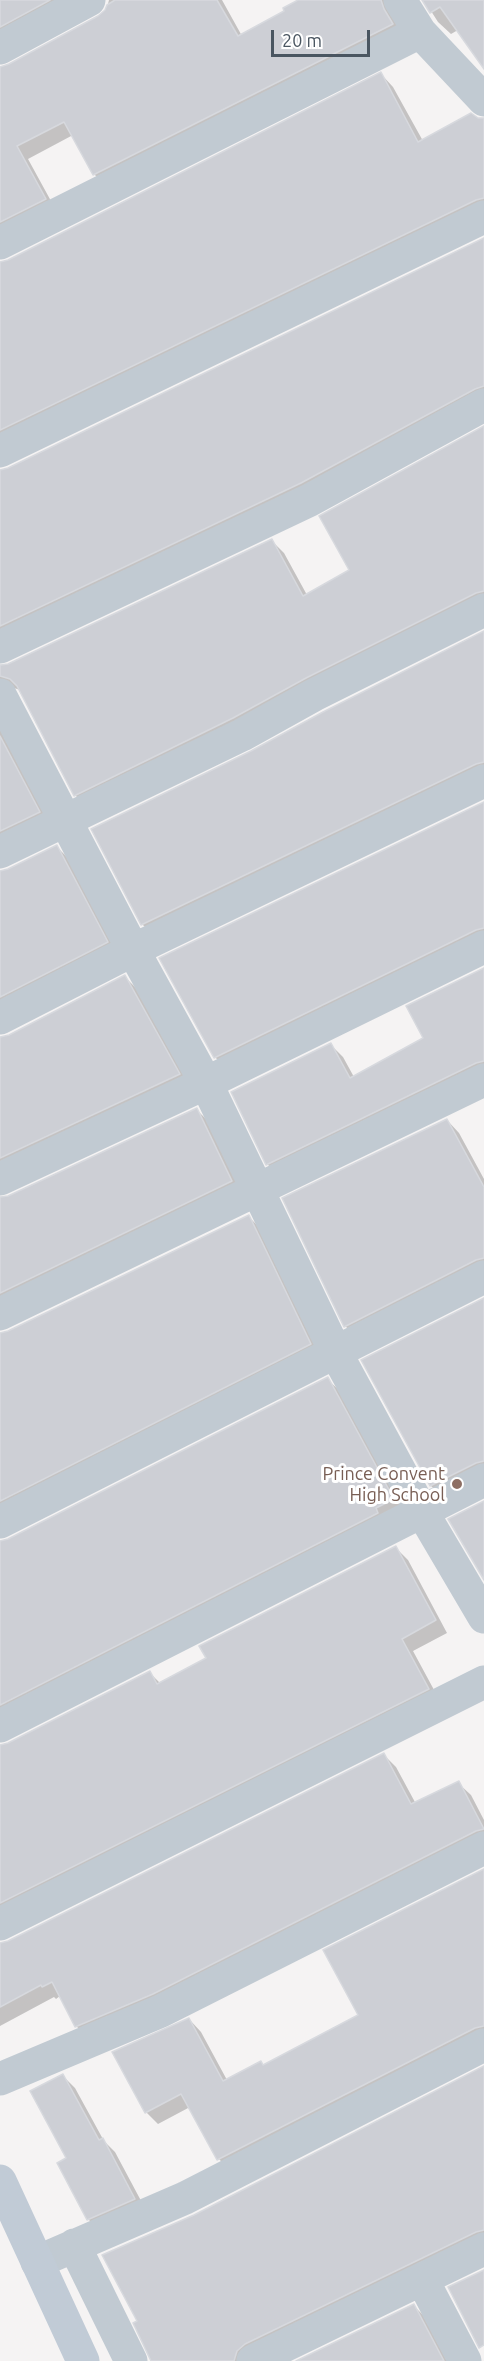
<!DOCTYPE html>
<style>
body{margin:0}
#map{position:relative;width:484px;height:2361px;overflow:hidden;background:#f5f3f3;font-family:Ubuntu,sans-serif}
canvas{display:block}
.scale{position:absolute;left:271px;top:30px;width:99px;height:27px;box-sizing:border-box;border:3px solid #4a5661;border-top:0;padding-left:8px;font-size:18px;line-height:21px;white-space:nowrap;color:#4a5661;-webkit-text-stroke:4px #fff;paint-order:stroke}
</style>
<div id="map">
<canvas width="484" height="2361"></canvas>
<div class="scale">20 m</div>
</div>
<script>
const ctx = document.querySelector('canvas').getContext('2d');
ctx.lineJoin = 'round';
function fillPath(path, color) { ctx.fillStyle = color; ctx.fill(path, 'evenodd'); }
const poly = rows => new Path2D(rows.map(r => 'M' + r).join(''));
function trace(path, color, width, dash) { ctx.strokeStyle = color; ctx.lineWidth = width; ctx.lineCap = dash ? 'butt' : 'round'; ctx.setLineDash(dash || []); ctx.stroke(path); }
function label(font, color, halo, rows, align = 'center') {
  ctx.font = font + ' Ubuntu,sans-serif'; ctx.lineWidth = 6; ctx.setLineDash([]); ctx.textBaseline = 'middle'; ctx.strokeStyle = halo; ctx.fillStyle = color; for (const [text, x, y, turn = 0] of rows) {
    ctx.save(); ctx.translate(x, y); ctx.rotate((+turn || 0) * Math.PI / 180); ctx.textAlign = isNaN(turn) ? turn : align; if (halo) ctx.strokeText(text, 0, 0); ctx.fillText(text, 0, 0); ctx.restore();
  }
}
fillPath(poly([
 [0,0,84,0,0,47],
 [109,0,222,0,242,36,286,11,301,0,399,0,404,37,107,187,94,174,73,135,28,159,57,212,0,239,0,68,9,66,99,17,106,11],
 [424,0,484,0,484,66,458,30,451,34,438,22],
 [381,74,393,87,423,141,479,120,484,120,484,214,0,450,0,263,9,261],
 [484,239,484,402,0,646,0,471,9,469],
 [484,428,484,607,87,807,75,795,20,690,14,688,0,694,0,667,9,665,272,541,284,553,307,595,351,571],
 [484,633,484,778,155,937,142,924,93,830,252,753],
 [0,727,51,825,0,851],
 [484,803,484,944,227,1070,215,1057],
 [57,847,69,859,119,955,0,1017,0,872,8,871],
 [484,969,484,1077,280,1176,267,1164,331,1045,343,1057,354,1077,425,1039],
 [125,977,137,989,191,1087,0,1178,0,1038,9,1036],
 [197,1110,209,1122,244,1193,0,1313,0,1199,8,1197],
 [447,1120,459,1133,484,1179,484,1274,358,1338,345,1326],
 [248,1216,261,1229,322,1356,0,1521,0,1334,9,1332],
 [484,1300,484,1477,444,1498,431,1486,363,1361],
 [327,1379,340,1391,405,1512,0,1725,0,1542,9,1540],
 [396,1548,408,1560,447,1633,413,1651,440,1701,0,1923,0,1746,8,1744,150,1673,161,1684,208,1659],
 [384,1755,396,1767,416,1804,458,1783,471,1795,484,1820,484,1845,89,2038,76,2026,60,1996,56,1999,54,1997,0,2026,0,1944,9,1942],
 [484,1871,484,2042,231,2172,219,2159,190,2107,158,2124,146,2112,189,2019,201,2032,227,2080,264,2066,360,2015],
 [484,2068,484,2246,252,2361,153,2361,139,2321,194,2216],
 [62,2075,75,2088,104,2141,115,2152,147,2212,101,2232,88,2219,68,2158],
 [414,2306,426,2318,448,2361,299,2361]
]), '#0003');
const building = poly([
 [0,0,50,0,0,27,0,0],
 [115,0,217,0,238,36,284,11,283,8,298,0,381,0,384,9,393,24,93,175,64,122,17,146,46,199,0,222,0,67,9,64,98,16,105,10,107,5,115,0],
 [422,0,484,0,484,69,440,7,430,13,422,0],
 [381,72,418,142,471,113,478,118,484,118,484,198,476,200,0,430,0,262,8,260,381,72],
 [484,238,484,386,475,389,301,483,0,626,0,470,8,468,484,238],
 [484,426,484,591,476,593,306,678,233,718,74,796,17,686,10,679,0,676,0,665,8,664,272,539,303,596,349,570,319,516,484,426],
 [484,631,484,762,476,764,141,925,91,829,251,751,323,712,484,631],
 [0,736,40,812,0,831,0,736],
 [484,802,484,928,476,930,214,1058,159,958,484,802],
 [57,845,108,942,0,997,0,871,8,869,57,845],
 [484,968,484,1061,476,1063,266,1165,231,1092,331,1043,350,1078,423,1038,406,1006,484,968],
 [125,975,180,1074,0,1158,0,1037,9,1035,125,975],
 [197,1108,232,1181,0,1293,0,1197,8,1196,197,1108],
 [447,1119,484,1187,484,1258,476,1260,344,1327,282,1198,447,1119],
 [249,1215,311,1344,0,1501,0,1333,8,1331,249,1215],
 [484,1298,484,1461,476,1463,430,1486,361,1360,484,1298],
 [328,1377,394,1499,376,1508,378,1513,0,1705,0,1541,8,1539,328,1377],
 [484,1501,484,1580,448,1519,484,1501],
 [396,1546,436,1620,402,1639,429,1689,0,1903,0,1745,8,1743,150,1671,157,1684,206,1658,199,1646,396,1546],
 [384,1753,411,1804,459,1781,484,1829,476,1831,153,1994,75,2027,52,1982,42,1987,41,1985,0,2007,0,1943,8,1941,384,1753],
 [484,1869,484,2026,475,2028,217,2160,181,2094,145,2113,112,2052,189,2018,223,2081,261,2061,263,2065,358,2015,323,1950,484,1869],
 [484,2066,484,2230,476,2232,245,2344,237,2351,234,2361,151,2361,133,2323,137,2321,102,2255,194,2215,484,2066],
 [63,2074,99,2140,103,2138,135,2199,87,2220,57,2163,66,2158,30,2091,63,2074],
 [484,2270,484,2345,479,2348,448,2287,484,2270],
 [414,2304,444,2361,296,2361,414,2304]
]);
fillPath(building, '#cdcfd5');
trace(building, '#d7d9de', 1.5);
trace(poly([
 [400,0,420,32,484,100],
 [0,48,89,0],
 [0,243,420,32],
 [0,451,484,217],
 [0,647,310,500,484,405],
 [0,695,133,950,206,1083,336,1353,421,1510,484,1617],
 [0,852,242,735,314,695,484,610],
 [0,1018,133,950,484,781],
 [0,1179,206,1083,484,947],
 [0,1314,484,1080],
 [0,1522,484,1277],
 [0,1726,484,1480],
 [0,1924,484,1682],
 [0,2079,161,2011,484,1848],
 [74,2245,131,2361],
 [37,2262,185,2198,484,2045],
 [422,2279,465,2361],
 [253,2361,484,2249]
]), '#c1cad2', 33);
trace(poly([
 [0,2181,83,2361]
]), '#c1cbd6', 33);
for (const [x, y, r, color] of [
 [457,1484,6,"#8d6e63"]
]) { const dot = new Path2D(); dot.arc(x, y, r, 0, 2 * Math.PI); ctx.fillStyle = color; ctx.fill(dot); trace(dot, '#fff', 2); }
label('18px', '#785e54', '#fff', [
 ["Prince Convent",445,1474],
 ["High School",445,1495]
], 'right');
</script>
